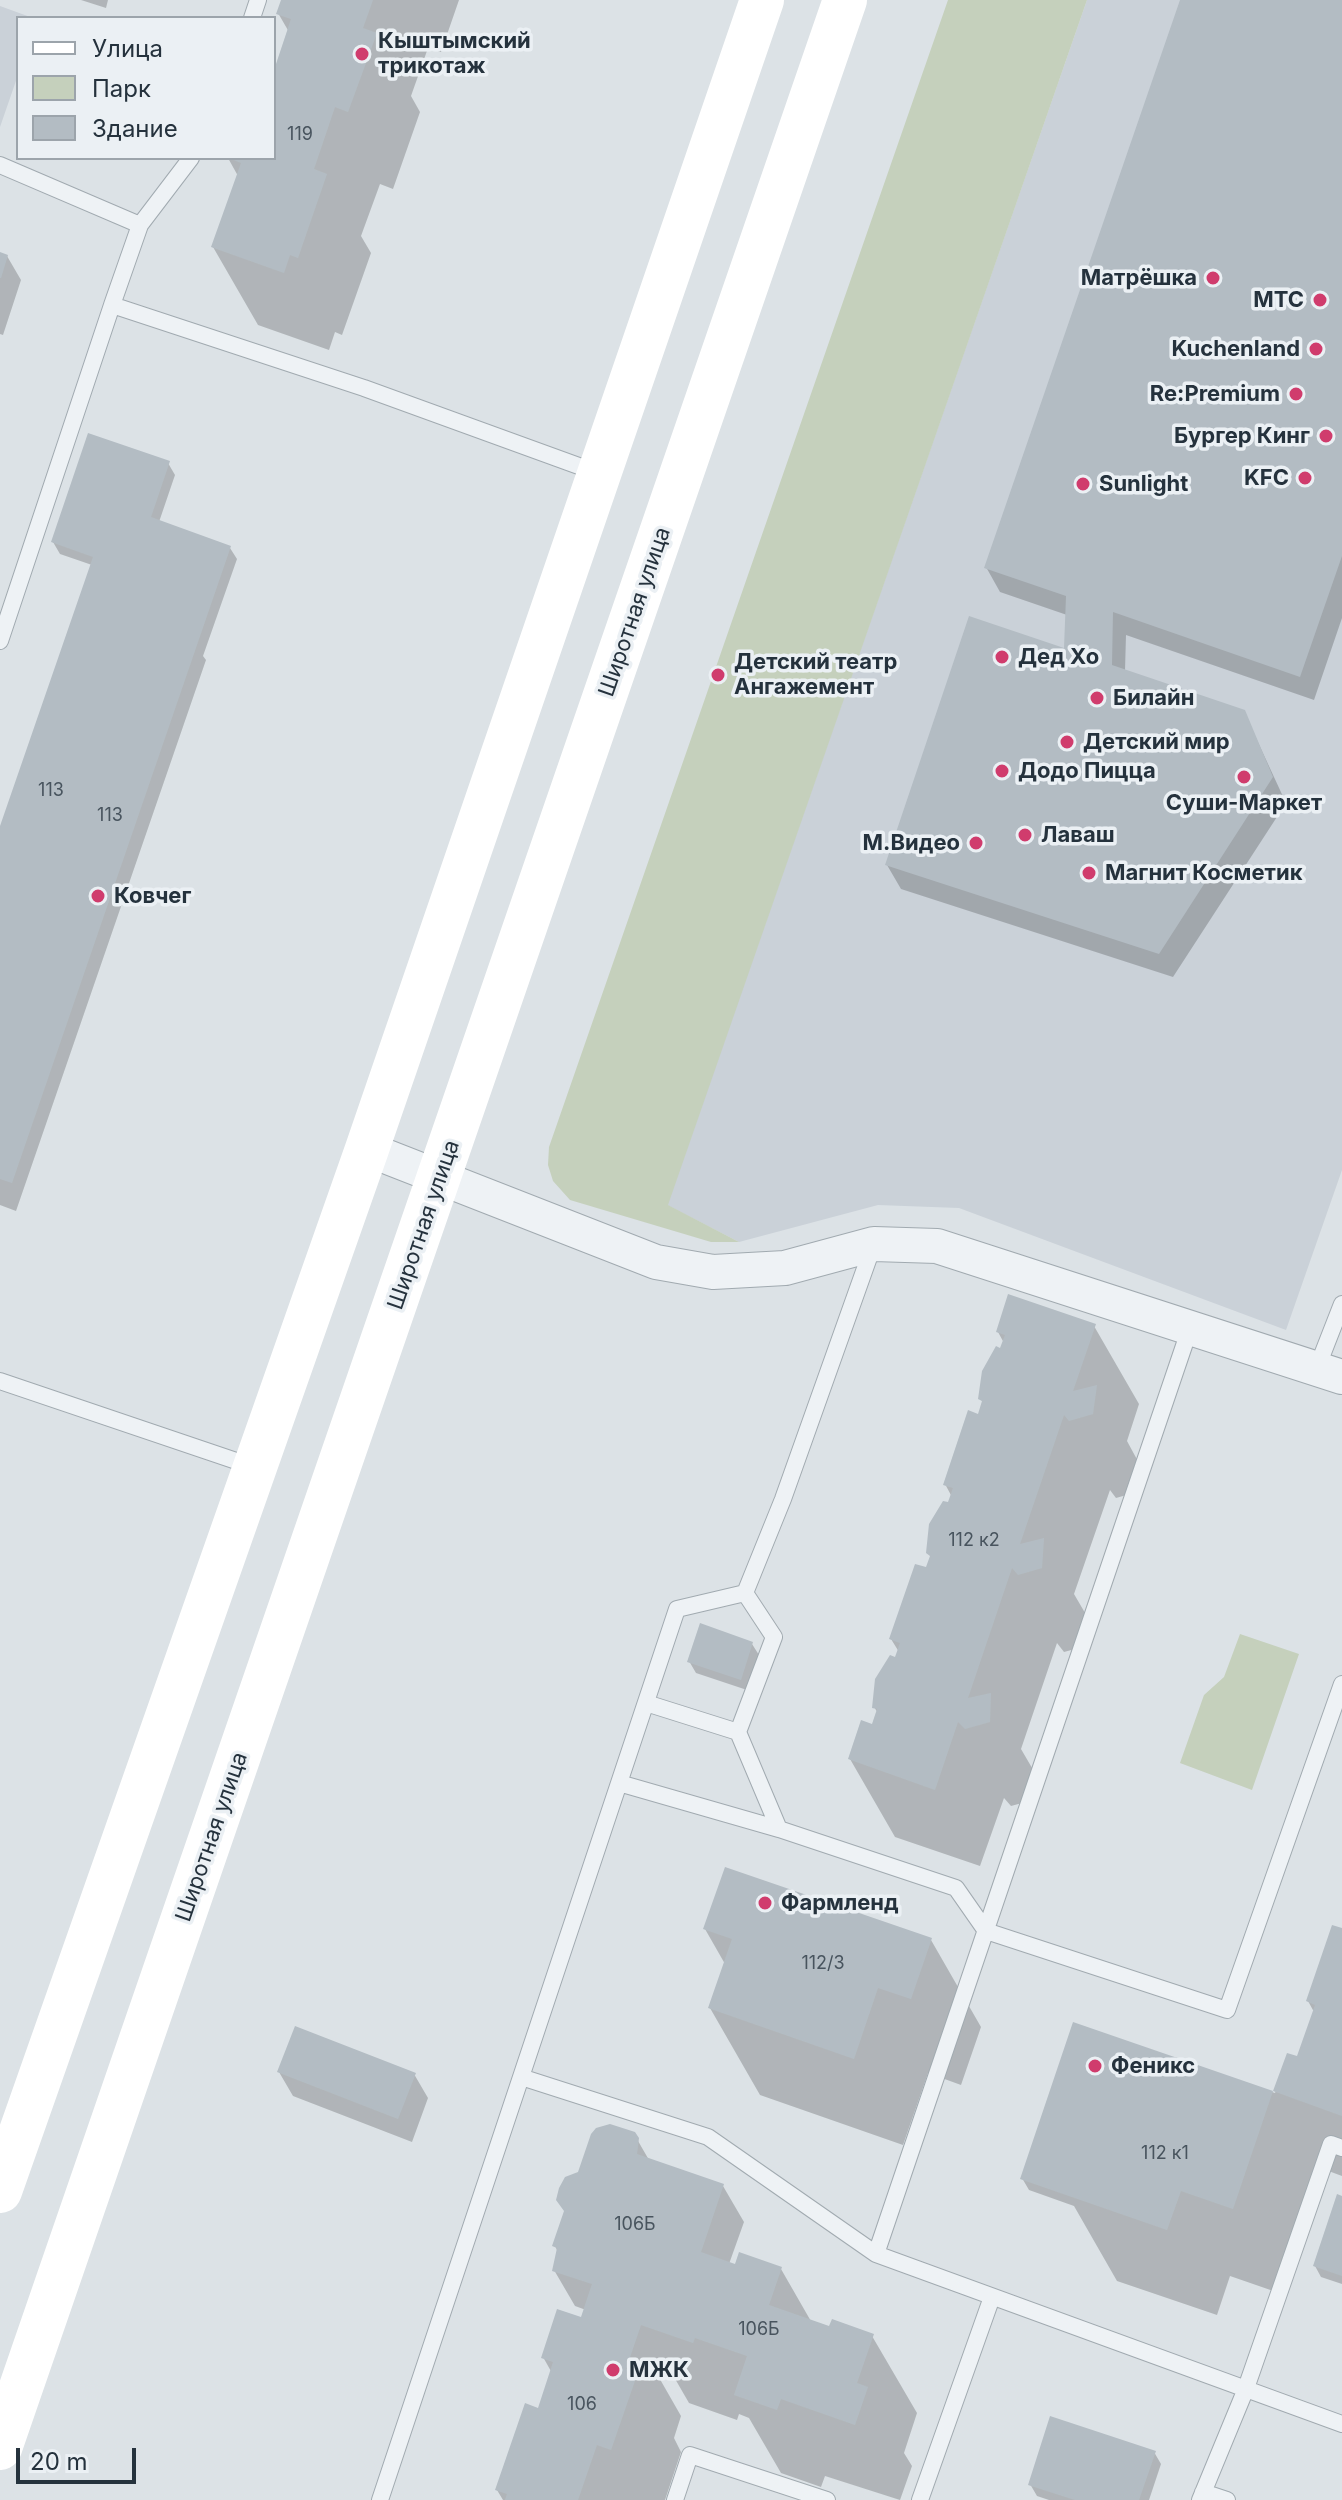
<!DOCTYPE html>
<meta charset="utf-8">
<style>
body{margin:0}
#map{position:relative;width:1342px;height:2500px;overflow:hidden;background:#dce2e6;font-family:Inter,sans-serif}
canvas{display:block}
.legend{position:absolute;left:16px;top:16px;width:260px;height:144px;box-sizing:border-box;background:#ebf0f4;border:2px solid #9ca4ab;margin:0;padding:10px 14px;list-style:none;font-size:24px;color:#25323d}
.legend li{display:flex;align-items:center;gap:16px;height:40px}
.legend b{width:40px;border:2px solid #9ca4ab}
.scale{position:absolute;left:16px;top:2448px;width:120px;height:36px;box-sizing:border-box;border:4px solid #25323d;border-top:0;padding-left:10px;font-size:24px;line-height:28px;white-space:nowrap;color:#25323d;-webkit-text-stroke:6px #ebf0f4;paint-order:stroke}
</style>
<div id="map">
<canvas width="1342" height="2500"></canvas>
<ul class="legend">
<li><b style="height:10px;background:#fff"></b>Улица</li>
<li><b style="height:22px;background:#c5d0bc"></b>Парк</li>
<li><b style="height:22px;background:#b3bcc3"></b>Здание</li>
</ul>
<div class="scale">20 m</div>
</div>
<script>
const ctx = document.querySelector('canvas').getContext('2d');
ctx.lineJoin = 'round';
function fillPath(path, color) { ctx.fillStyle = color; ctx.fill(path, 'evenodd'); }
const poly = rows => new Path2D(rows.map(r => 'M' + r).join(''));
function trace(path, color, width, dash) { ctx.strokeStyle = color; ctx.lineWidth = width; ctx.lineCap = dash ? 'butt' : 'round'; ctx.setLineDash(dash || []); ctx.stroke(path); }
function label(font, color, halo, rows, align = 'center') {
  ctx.font = font + ' Inter,sans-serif'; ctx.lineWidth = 7; ctx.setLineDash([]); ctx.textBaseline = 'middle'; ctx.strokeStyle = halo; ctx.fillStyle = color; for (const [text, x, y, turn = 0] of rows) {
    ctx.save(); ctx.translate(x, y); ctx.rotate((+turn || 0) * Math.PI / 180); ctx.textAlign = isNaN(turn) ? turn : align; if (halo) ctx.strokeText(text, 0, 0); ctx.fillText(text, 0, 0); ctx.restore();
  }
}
fillPath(poly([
 [1087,0,1342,0,1342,1170,1286,1330,959,1208,878,1205,739,1242,667,1205],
 [0,6,33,18,18,18,18,75,0,127]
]), '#cad1d8');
fillPath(poly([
 [948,0,1087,0,668,1205,739,1242,711,1242,570,1200,553,1181,548,1165,549,1147],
 [1240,1634,1299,1654,1252,1790,1180,1763,1204,1695,1224,1677]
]), '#c5d0bc');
fillPath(poly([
 [81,0,108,0,106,8],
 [283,0,459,0,441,52,428,48,411,96,420,112,393,189,380,184,361,236,371,253,342,335,335,332,329,350,258,325,213,247,238,176,228,158,274,158,274,74,289,32,278,13],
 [1182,0,1342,0,1342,618,1314,700,1126,635,1125,671,1244,712,1286,803,1173,977,901,889,887,865,1066,651,1067,615,1000,592,986,567],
 [0,254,7,256,21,280,3,335,0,334],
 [168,463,175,475,159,522,230,548,237,559,203,656,206,660,16,1211,0,1205,0,832,92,565,60,554,53,542],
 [1094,1326,1139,1404,1127,1441,1140,1465,1137,1492,1116,1498,1110,1490,1074,1594,1088,1618,1086,1646,1064,1652,1057,1643,1021,1749,1035,1773,1033,1800,1011,1806,1004,1798,980,1866,895,1837,850,1759,873,1726,878,1713,874,1707,899,1652,891,1639,927,1570,952,1497,945,1484,980,1416,984,1404,980,1398,1004,1343,998,1332],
 [752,1644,759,1655,747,1690,696,1673,689,1661],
 [705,1929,931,1940,981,2027,961,2085,928,2073,903,2145,760,2095,710,2008,725,1964],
 [1342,1930,1342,2176,1315,2166,1282,2294,1230,2276,1217,2315,1117,2281,1074,2206,1029,2190,1022,2178,1184,2063,1275,2093,1288,2055,1298,2059,1314,2012,1308,2001],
 [279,2072,414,2074,428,2098,412,2142,293,2096],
 [634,2134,649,2160,723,2186,744,2222,729,2264,781,2269,812,2323,872,2336,917,2413,904,2453,912,2466,900,2500,825,2476,821,2487,781,2473,749,2418,739,2414,737,2420,689,2403,663,2358,657,2374,681,2416,674,2438,681,2452,665,2500,503,2500,497,2490,539,2410,552,2373,543,2357,582,2320,586,2310,575,2306,554,2270,558,2252,555,2246,580,2174],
 [1342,2198,1342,2284,1321,2277,1315,2266],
 [1154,2452,1161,2464,1149,2500,1049,2500,1037,2496,1030,2484]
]), '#0003');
fillPath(poly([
 [281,0,373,0,363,28,377,33,348,112,335,107,314,169,327,174,298,258,290,255,284,273,211,247,241,163,229,158,274,158,274,70,291,19,276,14],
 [1180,0,1342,0,1342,556,1300,677,1113,612,1112,665,1245,710,1273,777,1159,954,885,865,969,616,1064,648,1066,596,984,568],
 [0,252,8,255,1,278,0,278],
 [88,433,170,461,151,517,231,546,12,1183,0,1179,0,826,93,557,51,542],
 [1008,1294,1096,1324,1073,1391,1097,1385,1093,1414,1069,1421,1064,1415,1020,1544,1044,1538,1042,1568,1018,1575,1012,1568,968,1698,991,1693,990,1722,965,1729,958,1722,935,1790,848,1759,861,1720,872,1724,877,1709,872,1708,875,1679,890,1655,895,1657,900,1643,889,1639,915,1564,926,1567,930,1556,926,1553,929,1524,943,1501,948,1502,953,1488,943,1485,968,1410,978,1414,982,1401,978,1399,982,1371,996,1346,1000,1348,1005,1335,996,1332],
 [700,1623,753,1642,741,1680,687,1662],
 [725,1867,932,1938,911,1999,878,1988,854,2059,708,2008,732,1939,703,1929],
 [1332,1925,1342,1928,1342,2116,1273,2091,1287,2053,1297,2056,1315,2005,1306,2001],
 [1073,2022,1273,2091,1233,2209,1181,2191,1167,2230,1020,2179],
 [295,2026,416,2073,398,2119,277,2072],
 [610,2124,635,2132,639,2138,637,2154,724,2184,701,2252,735,2264,739,2252,782,2267,769,2305,829,2326,832,2319,874,2334,857,2383,868,2387,855,2425,781,2399,777,2410,734,2395,747,2356,695,2338,693,2343,641,2325,626,2369,638,2372,611,2450,597,2445,578,2500,505,2500,507,2494,495,2490,525,2403,538,2408,553,2362,541,2358,557,2309,581,2317,592,2284,552,2271,557,2248,552,2246,564,2211,556,2200,559,2188,565,2177,578,2172,591,2134,596,2128],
 [1337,2194,1342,2196,1342,2276,1313,2266],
 [1050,2416,1156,2451,1139,2500,1075,2500,1028,2485]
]), '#b3bcc3');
const lane = poly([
 [252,18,258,0],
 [191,158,140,225,112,305,364,388,598,473],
 [0,165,140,225],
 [0,641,112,305],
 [1317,1368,1342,1304],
 [0,1381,254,1467],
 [646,1703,738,1732],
 [619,1783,677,1609,745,1593],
 [779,1829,956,1888,986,1931,1227,2010,1342,1684],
 [521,2077,619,1783,779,1829,738,1732,774,1637,745,1593,783,1499,873,1246],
 [876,2254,1189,1331],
 [1203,2492,1227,2500],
 [380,2500,521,2077,708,2137,876,2254,1342,2424],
 [675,2500,690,2455,827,2500],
 [920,2500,992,2297],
 [1200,2500,1245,2391,1331,2144,1342,2148]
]);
const street = poly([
 [367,1149,656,1262,713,1272,785,1268,874,1244,937,1246,1342,1377]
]);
trace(lane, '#a1aab0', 18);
trace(street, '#a1aab0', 36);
trace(lane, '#eef2f5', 16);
trace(street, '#eef2f5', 34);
trace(poly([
 [0,2191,367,1149,762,0],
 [0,2448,845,0]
]), '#fff', 44);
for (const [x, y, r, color] of [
 [362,54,8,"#d03c6d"],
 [1213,278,8,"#d03c6d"],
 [1320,300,8,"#d03c6d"],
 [1316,349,8,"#d03c6d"],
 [1296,394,8,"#d03c6d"],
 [1326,436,8,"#d03c6d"],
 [1305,478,8,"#d03c6d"],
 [1083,484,8,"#d03c6d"],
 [1002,657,8,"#d03c6d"],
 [718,675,8,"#d03c6d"],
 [1097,698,8,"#d03c6d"],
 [1067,742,8,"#d03c6d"],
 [1002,771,8,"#d03c6d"],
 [1244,777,8,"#d03c6d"],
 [1025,835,8,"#d03c6d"],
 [976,843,8,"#d03c6d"],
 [1089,873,8,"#d03c6d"],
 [98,896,8,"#d03c6d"],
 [765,1903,8,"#d03c6d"],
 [1095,2066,8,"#d03c6d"],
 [613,2370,8,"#d03c6d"]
]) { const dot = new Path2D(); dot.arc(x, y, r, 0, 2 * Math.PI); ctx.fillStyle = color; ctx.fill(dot); trace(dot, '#ebf0f4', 3); }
label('18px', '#48545e', null, [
 ["119",300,135],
 ["113",51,791],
 ["113",110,816],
 ["112 к2",974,1541],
 ["112/3",823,1964],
 ["112 к1",1165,2154],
 ["106Б",635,2225],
 ["106Б",759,2330],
 ["106",582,2405]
]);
label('bold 22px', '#25323d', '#ebf0f4', [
 ["Кыштымский",378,41],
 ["трикотаж",378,66],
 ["Матрёшка",1197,278,"right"],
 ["МТС",1304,300,"right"],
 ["Kuchenland",1300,349,"right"],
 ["Re:Premium",1280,394,"right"],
 ["Бургер Кинг",1310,436,"right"],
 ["KFC",1289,478,"right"],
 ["Sunlight",1099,484],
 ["Дед Хо",1018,657],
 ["Детский театр",734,662],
 ["Ангажемент",734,687],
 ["Билайн",1113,698],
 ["Детский мир",1083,742],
 ["Додо Пицца",1018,771],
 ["Суши-Маркет",1244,803,"center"],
 ["Лаваш",1041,835],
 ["М.Видео",960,843,"right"],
 ["Магнит Косметик",1105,873],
 ["Ковчег",114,896],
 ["Фармленд",781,1903],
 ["Феникс",1111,2066],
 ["МЖК",629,2370]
], 'left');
label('22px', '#25323d', '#ebf0f4', [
 ["Широтная улица",635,612,-71],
 ["Широтная улица",424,1225,-71],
 ["Широтная улица",212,1837,-71]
]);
</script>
